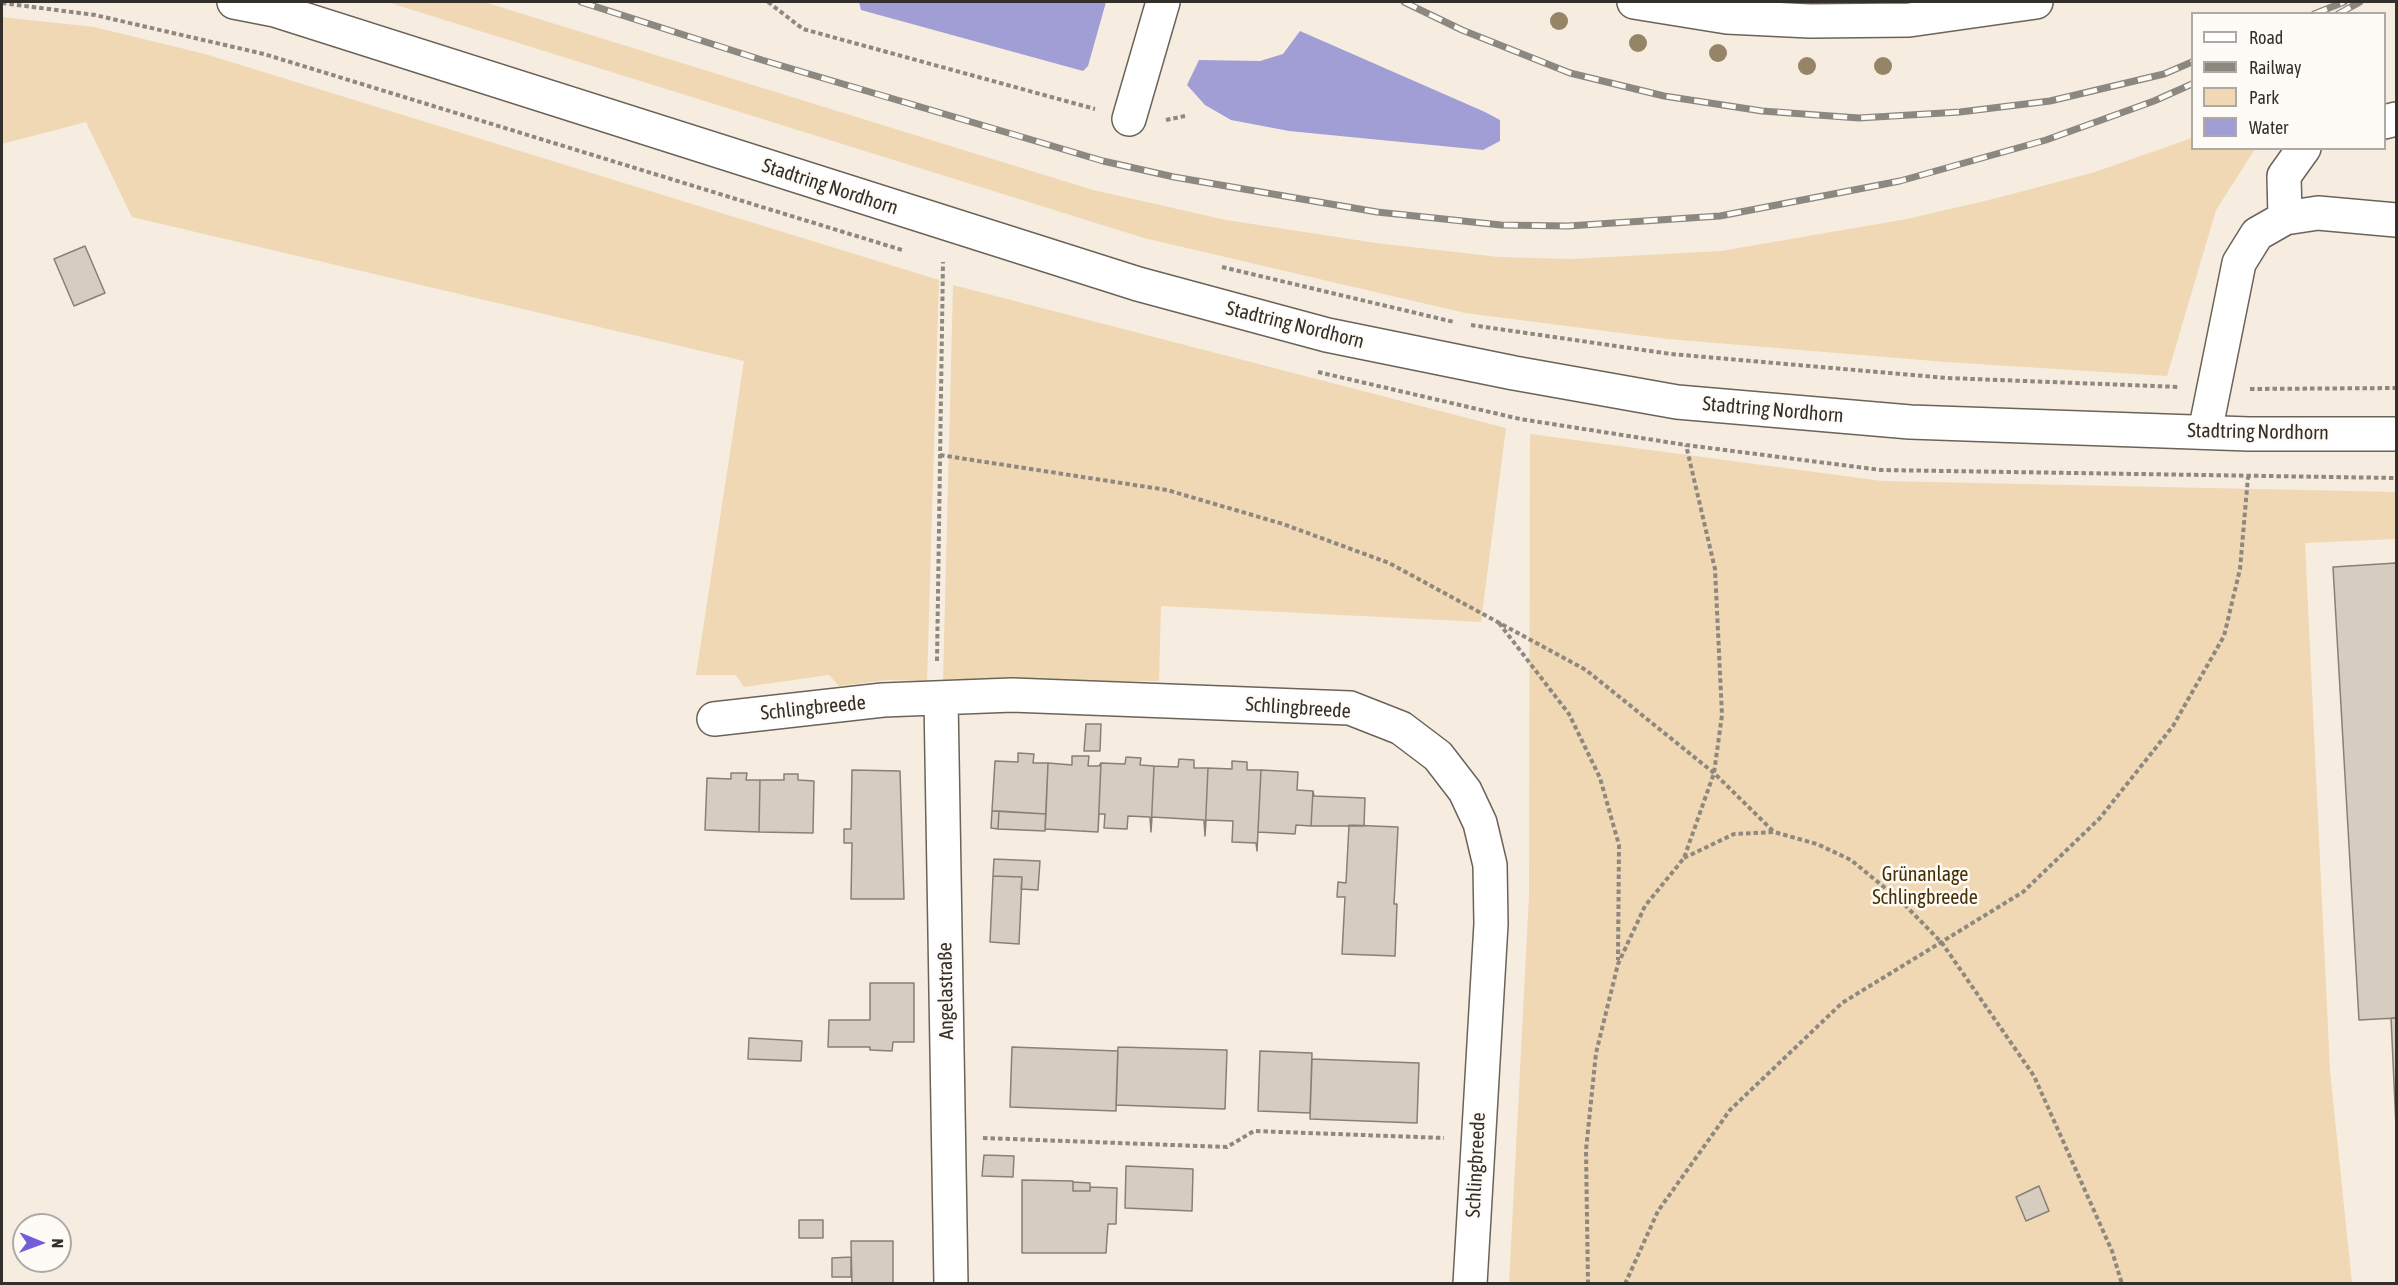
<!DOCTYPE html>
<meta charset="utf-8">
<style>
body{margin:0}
#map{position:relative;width:2398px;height:1285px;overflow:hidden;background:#f6ede0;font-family:"Asap Condensed",sans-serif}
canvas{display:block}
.frame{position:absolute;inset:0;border:3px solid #33302b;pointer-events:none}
.legend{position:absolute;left:2191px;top:12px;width:195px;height:138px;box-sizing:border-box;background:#fefbf6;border:2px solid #adaaa5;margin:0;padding:8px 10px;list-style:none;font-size:18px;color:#33302b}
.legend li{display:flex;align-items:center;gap:12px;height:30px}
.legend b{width:30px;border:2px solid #adaaa5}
.north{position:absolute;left:12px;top:1213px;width:60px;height:60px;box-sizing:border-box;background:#fefbf6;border:2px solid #adaaa5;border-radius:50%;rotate:91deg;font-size:16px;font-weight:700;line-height:24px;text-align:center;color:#33302b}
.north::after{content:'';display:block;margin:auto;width:21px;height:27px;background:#715ed9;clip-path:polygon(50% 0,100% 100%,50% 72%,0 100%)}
</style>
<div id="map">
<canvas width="2398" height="1285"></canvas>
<div class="frame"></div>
<ul class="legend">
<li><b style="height:8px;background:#fff"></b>Road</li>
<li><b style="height:8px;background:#8d887f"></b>Railway</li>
<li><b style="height:16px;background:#efd8b3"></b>Park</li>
<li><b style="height:16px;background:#a09ed5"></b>Water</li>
</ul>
<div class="north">N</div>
</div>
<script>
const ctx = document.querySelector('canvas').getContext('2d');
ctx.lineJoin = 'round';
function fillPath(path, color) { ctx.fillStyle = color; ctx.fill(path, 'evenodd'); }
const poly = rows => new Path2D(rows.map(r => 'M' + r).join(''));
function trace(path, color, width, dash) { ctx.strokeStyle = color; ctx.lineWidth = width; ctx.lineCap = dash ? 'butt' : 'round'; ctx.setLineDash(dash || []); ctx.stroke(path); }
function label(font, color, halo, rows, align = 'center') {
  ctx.font = font + ' "Asap Condensed",sans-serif'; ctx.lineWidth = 5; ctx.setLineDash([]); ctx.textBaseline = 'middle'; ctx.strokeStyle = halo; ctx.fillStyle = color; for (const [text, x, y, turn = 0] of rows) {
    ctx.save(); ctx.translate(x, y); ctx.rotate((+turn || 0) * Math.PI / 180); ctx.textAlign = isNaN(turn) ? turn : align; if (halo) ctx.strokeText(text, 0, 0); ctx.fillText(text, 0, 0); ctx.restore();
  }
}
fillPath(poly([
 [387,2,484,2,1093,190,1226,220,1376,243,1499,257,1571,259,1721,251,1907,219,1997,198,2095,172,2192,138,2192,148,2255,149,2216,210,2167,376,1946,362,1668,339,1465,313,1144,238],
 [2,17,94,27,205,54,939,280,927,681,888,680,839,686,829,675,744,687,736,675,696,675,744,361,132,217,86,122,2,144],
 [953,285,1506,428,1481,622,1161,606,1159,681,943,681],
 [1530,434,1882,481,2396,492,2396,539,2305,543,2330,1071,2352,1283,1509,1284,1529,896]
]), '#efd8b3');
fillPath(poly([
 [859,2,1106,2,1088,66,1083,71,861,10],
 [1300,31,1485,112,1500,120,1500,141,1483,150,1289,131,1231,120,1205,105,1187,85,1199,60,1260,61,1283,54]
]), '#a09ed5');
const building = poly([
 [85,246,105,293,74,306,54,259,85,246],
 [2396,563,2396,1018,2359,1020,2333,567,2396,563],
 [1086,724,1101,724,1100,751,1084,751,1086,724],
 [1018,753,1034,754,1033,763,1048,763,1046,814,992,811,995,761,1018,762,1018,753],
 [1072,756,1089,756,1088,766,1099,766,1101,763,1098,832,1045,829,1048,763,1072,765,1072,756],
 [1126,757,1141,758,1140,765,1154,766,1151,832,1150,817,1128,816,1127,829,1104,828,1105,814,1099,814,1098,832,1101,763,1125,764,1126,757],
 [1179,759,1194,760,1194,768,1208,768,1205,836,1204,820,1152,817,1151,832,1154,766,1178,767,1179,759],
 [1232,761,1247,762,1247,770,1261,770,1257,851,1256,843,1232,842,1233,821,1206,820,1205,836,1208,768,1232,769,1232,761],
 [852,770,900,771,904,899,851,899,852,843,844,843,844,829,851,829,852,770],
 [1261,770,1298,772,1297,790,1313,791,1311,826,1296,825,1295,834,1258,832,1261,770],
 [731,773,747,773,746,780,760,780,759,832,705,830,707,778,731,779,731,773],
 [784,774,798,774,798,780,814,781,813,833,759,832,760,780,784,780,784,774],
 [1313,791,1314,796,1365,798,1364,826,1311,826,1313,791],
 [992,811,999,811,998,829,991,828,992,811],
 [999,811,1046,814,1045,831,998,829,999,811],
 [1349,825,1398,827,1394,904,1397,904,1395,956,1342,954,1345,897,1337,897,1338,882,1346,883,1349,825],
 [994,859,1040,861,1038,890,1021,889,1022,877,993,876,994,859],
 [993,876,1022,877,1019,944,990,942,993,876],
 [870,983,914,983,914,1042,893,1042,892,1051,870,1050,870,1047,828,1047,829,1020,870,1020,870,983],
 [2391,1018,2396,1018,2396,1126,2391,1018],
 [749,1038,802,1041,801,1061,748,1059,749,1038],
 [1012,1047,1118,1051,1116,1111,1010,1107,1012,1047],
 [1118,1047,1227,1050,1225,1109,1116,1105,1118,1047],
 [1260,1051,1312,1053,1310,1113,1258,1111,1260,1051],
 [1312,1059,1419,1063,1417,1123,1310,1119,1312,1059],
 [984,1155,1014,1156,1013,1177,982,1176,984,1155],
 [1126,1166,1193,1169,1192,1211,1125,1208,1126,1166],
 [1022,1180,1073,1181,1073,1191,1090,1191,1090,1187,1117,1188,1116,1224,1108,1224,1106,1253,1022,1253,1022,1180],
 [1073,1182,1090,1183,1090,1191,1073,1191,1073,1182],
 [2039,1186,2049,1211,2026,1221,2016,1197,2039,1186],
 [799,1220,823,1220,823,1238,799,1238,799,1220],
 [851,1241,893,1241,893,1284,852,1284,851,1241],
 [851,1257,851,1277,832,1277,832,1258,851,1257]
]);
fillPath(building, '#d6cdc0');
trace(building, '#888074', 1.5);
const minor = poly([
 [1634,2,1727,17,1810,21,1909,20,2036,2],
 [1129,119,1163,2],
 [2384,122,2396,119],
 [2285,218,2284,176,2304,148],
 [2205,432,2239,263,2257,234,2285,218,2318,213,2396,220],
 [941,698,951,1284],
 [714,719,883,700,1012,695,1350,708,1401,728,1438,756,1465,791,1480,823,1490,865,1491,924,1470,1284]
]);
const major = poly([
 [234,2,275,10,1138,284,1327,335,1514,373,1677,402,1910,422,2249,434,2396,434]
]);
trace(minor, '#6b6358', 36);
trace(major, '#6b6358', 36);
trace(poly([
 [768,2,803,29,1095,109],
 [2,3,95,15,264,54,902,250],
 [1166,120,1185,116],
 [1222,267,1454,322],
 [1471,325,1671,354,1947,378,2180,387],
 [1318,372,1520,419,1686,445,1881,470,2396,478],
 [2250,389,2396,388],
 [940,455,1167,490,1283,524,1389,563,1586,670,1714,773,1774,832],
 [1499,623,1569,714,1600,778,1619,845,1618,960],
 [937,661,943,262],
 [1684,858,1734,834,1774,832,1817,844,1851,860,1901,901,1942,943,2034,1076,2112,1251,2122,1284],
 [983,1138,1227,1147,1254,1131,1444,1138],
 [1588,1284,1586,1150,1596,1053,1618,964,1645,906,1684,858,1714,773,1722,715,1715,569,1686,445],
 [1625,1284,1658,1211,1730,1110,1842,1003,2023,892,2100,818,2173,726,2224,636,2240,569,2248,477]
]), '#8e887f', 4, [4.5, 3]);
trace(minor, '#fff', 33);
trace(major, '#fff', 33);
const rail = poly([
 [581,2,762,60,1103,161,1174,177,1377,212,1501,225,1568,226,1720,216,1900,181,2046,140,2154,101,2192,84],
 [1404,2,1462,30,1570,73,1664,96,1762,111,1859,118,1960,112,2050,101,2164,74,2192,62],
 [2314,14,2344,2],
 [2338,14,2360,2]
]);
trace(rail, '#8d887f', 7);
trace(rail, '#fefbf6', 4.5, [14]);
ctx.fillStyle = '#958566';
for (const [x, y] of [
 [1559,21],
 [1638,43],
 [1718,53],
 [1807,66],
 [1883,66]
]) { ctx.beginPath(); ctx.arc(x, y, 9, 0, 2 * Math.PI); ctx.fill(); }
label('20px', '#33302b', '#fefbf6', [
 ["Stadtring Nordhorn",830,187,18],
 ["Stadtring Nordhorn",1295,325,14],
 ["Stadtring Nordhorn",1773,410,5],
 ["Stadtring Nordhorn",2258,432,1],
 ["Schlingbreede",813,708,-6],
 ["Schlingbreede",1298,708,4],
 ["Angelastraße",946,991,-91],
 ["Schlingbreede",1476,1165,-87]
]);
label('20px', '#463003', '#fefbf6', [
 ["Grünanlage",1925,875],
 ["Schlingbreede",1925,898]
]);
</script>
